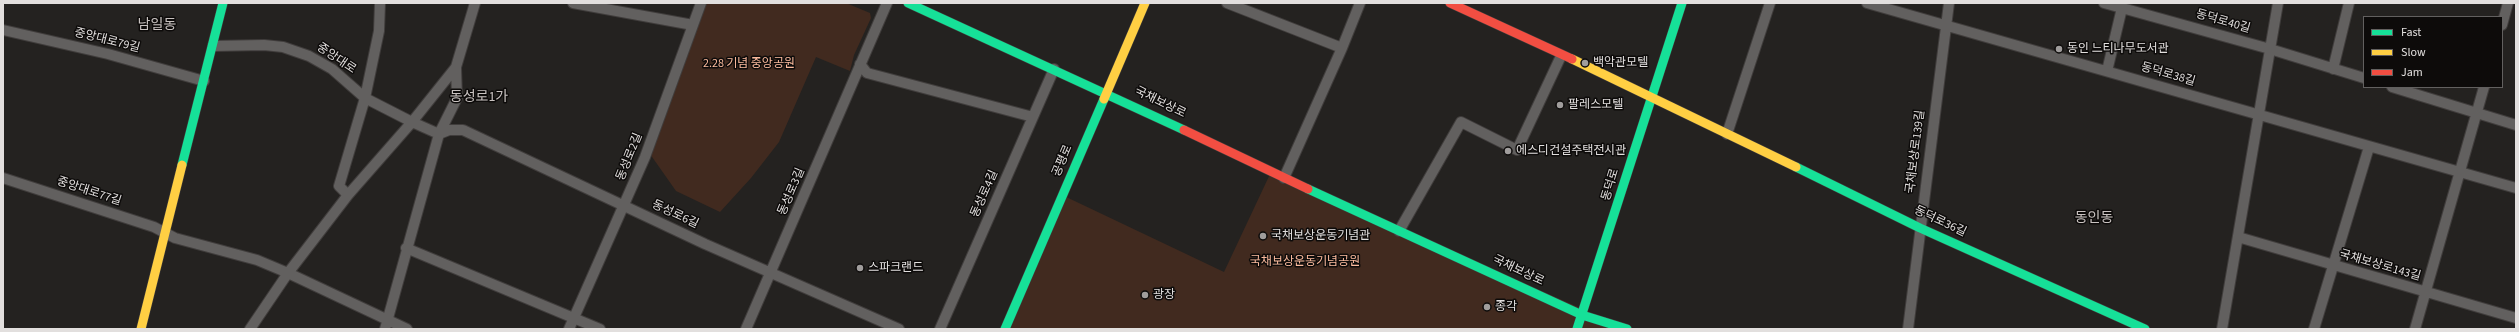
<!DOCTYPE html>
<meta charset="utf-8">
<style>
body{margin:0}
#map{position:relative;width:2519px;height:332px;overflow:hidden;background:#242220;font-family:"Source Sans 3",sans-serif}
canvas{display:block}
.frame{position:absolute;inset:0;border:4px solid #e2dfde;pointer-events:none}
.legend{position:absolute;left:2363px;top:16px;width:140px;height:72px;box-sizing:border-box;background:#0d0b0a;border:1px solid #62605f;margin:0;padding:5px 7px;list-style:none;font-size:12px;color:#e2dfde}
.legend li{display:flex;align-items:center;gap:8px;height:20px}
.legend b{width:20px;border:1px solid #62605f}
</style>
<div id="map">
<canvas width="2519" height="332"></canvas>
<div class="frame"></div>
<ul class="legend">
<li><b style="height:5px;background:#16e098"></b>Fast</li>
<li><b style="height:5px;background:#ffcf43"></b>Slow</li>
<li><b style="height:5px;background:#f24e42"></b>Jam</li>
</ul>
</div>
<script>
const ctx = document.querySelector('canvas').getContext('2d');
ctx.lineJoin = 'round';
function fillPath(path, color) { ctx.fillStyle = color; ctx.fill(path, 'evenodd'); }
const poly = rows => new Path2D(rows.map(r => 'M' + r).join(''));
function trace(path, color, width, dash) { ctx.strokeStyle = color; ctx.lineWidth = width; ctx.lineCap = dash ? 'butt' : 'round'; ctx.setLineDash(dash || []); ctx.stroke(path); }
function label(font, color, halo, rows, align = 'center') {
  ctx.font = font + ' "Source Sans 3","Noto Sans KR",sans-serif'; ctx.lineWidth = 3; ctx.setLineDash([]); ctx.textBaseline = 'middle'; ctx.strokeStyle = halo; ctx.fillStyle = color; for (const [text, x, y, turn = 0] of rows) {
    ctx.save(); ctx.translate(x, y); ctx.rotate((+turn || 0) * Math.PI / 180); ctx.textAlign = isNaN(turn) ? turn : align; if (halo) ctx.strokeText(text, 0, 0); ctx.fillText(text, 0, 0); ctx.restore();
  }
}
fillPath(poly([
 [706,3,846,3,870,13,871,18,854,55,850,71,816,57,779,142,751,178,720,212,676,191,650,154],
 [1271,172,1628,329,1005,329,1062,195,1224,272]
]), '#412a1f');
const street = poly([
 [573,3,693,25],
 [1227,3,1342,48,1360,3],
 [1867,3,2516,188],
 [2104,3,2270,49,2364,78],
 [2502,25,2508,3],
 [3,30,108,54,204,81],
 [213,46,264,45,283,47,309,56,332,69,365,98,412,122,439,134,449,130,463,130,705,244,899,329],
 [860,64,867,73,1033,117],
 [2333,69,2349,3],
 [2107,71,2122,8],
 [2392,87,2516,125],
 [1727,134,1770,3],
 [3,178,154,227,175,238,257,260,288,273,407,329],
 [1284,178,1342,48],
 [348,195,339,186,365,98,379,31,380,3],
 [1399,231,1461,122,1517,150,1561,56],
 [2238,237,2516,318],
 [406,248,600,329],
 [250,329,288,273,348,195,412,122,456,67,475,3],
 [385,329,439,134,457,98,456,67],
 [569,329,645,157,701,3],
 [746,329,887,3],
 [940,329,1054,69],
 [1908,329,1949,3],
 [2222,329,2278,3],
 [2314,329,2369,147],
 [2415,329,2484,87]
]);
const fast = poly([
 [908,3,1184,130],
 [182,165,223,3],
 [1796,167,1920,228,2145,329],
 [1308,189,1582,315,1627,329],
 [1005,329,1104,99],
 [1577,329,1682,3]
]);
const slow = poly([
 [1572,59,1796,167],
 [1104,99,1145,3],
 [141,329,182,165]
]);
const jam = poly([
 [1450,3,1572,59],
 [1184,130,1308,189]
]);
trace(street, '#403d3c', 12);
trace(fast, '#403d3c', 10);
trace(slow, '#403d3c', 10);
trace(jam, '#403d3c', 10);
trace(street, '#62605f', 10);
trace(fast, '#16e098', 9);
trace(slow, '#ffcf43', 9);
trace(jam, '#f24e42', 9);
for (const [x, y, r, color] of [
 [2059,49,4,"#a09d9c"],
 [1585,63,4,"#a09d9c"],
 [1560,105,4,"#a09d9c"],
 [1508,151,4,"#a09d9c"],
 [1263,236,4,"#a09d9c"],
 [860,268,4,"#a09d9c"],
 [1145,295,4,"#a09d9c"],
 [1487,307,4,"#a09d9c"]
]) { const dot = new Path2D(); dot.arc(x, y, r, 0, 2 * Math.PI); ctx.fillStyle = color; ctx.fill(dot); trace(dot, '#0d0b0a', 1.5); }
label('12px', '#e2dfde', '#0d0b0a', [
 ["동덕로40길",2223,22,16],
 ["중앙대로79길",107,41,14],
 ["중앙대로",336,59,34],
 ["동덕로38길",2168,75,16],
 ["국채보상로",1160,103,26],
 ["국채보상로139길",1916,152,-83],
 ["동성로2길",630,157,-68],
 ["공평로",1063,161,-67],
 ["동덕로",1611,185,-73],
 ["중앙대로77길",89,192,18],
 ["동성로3길",792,192,-67],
 ["동성로4길",985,194,-66],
 ["동성로6길",675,215,25],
 ["동덕로36길",1940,222,25],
 ["국채보상로143길",2380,266,16],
 ["국채보상로",1518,271,25]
]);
label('12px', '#e2dfde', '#0d0b0a', [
 ["동인 느티나무도서관",2067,49],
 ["백악관모텔",1593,63],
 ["팔레스모텔",1568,105],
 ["에스디건설주택전시관",1516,151],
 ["국채보상운동기념관",1271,236],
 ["스파크랜드",868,268],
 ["광장",1153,295],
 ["종각",1495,307]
], 'left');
label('12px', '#fcbb9e', '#0d0b0a', [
 ["2.28 기념 중앙공원",749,64],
 ["국채보상운동기념공원",1305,262]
]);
label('14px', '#c9c3c1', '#0d0b0a', [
 ["남일동",157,26],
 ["동성로1가",479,98],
 ["동인동",2094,219]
]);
</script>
